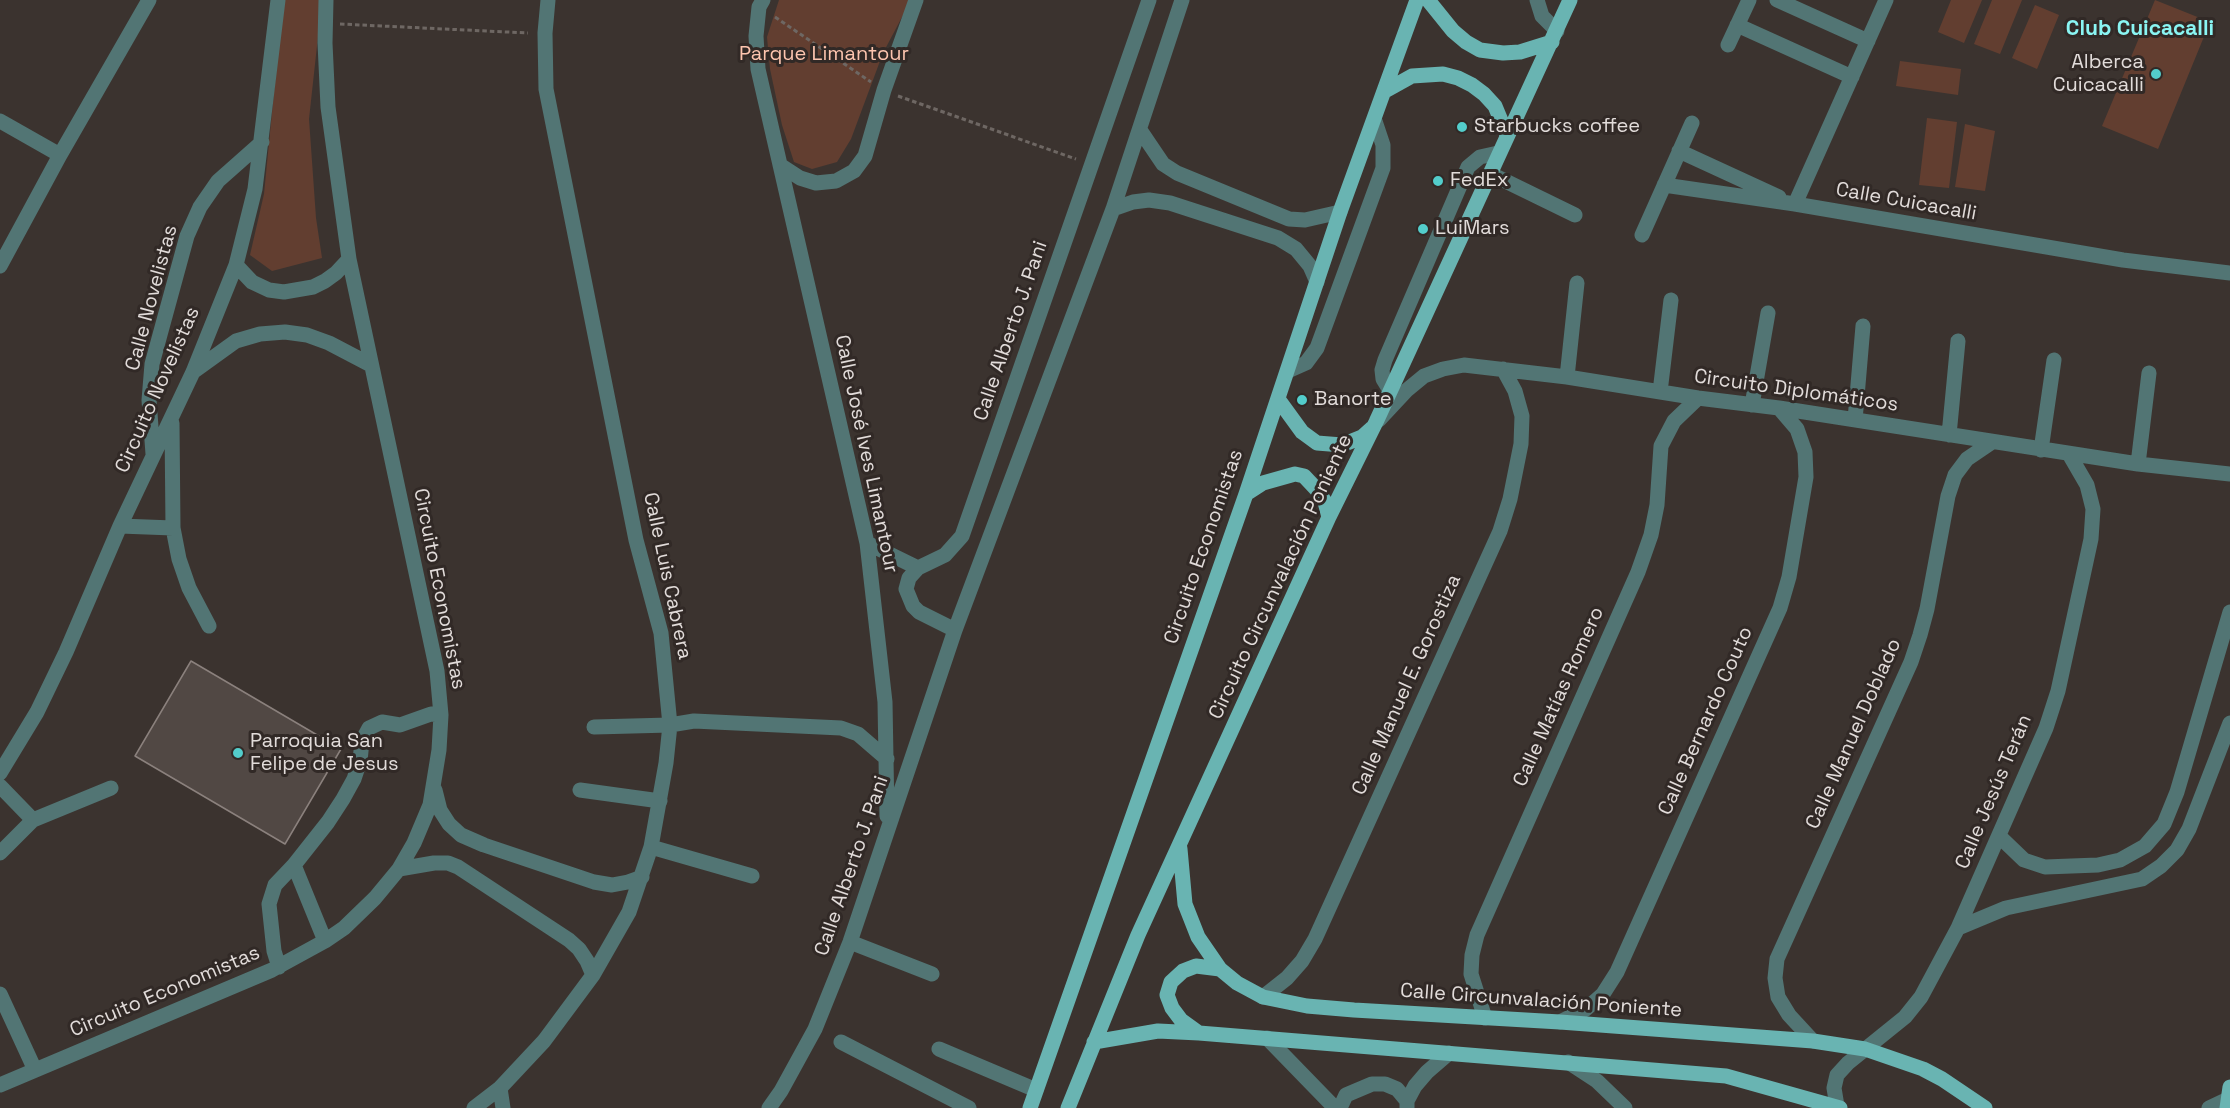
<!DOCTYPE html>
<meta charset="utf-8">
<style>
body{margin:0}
canvas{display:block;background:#3b332f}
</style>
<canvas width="2230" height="1108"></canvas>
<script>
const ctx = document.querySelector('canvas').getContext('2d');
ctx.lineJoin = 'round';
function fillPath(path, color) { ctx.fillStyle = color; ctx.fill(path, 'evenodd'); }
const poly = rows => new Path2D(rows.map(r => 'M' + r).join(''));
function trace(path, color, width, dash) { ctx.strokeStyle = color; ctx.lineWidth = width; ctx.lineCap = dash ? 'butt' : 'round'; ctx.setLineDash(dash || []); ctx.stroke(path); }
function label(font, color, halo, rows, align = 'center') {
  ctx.font = font + ' "Space Grotesk",sans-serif'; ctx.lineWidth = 6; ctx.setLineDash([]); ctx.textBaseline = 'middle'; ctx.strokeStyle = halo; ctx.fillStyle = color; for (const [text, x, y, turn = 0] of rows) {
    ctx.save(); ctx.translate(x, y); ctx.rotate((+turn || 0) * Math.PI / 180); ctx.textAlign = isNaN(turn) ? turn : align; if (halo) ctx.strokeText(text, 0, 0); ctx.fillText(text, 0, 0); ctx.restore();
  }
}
fillPath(poly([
 [283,0,322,0,309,119,316,218,322,258,272,271,250,255,264,194],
 [779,0,911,0,883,53,851,139,837,162,812,169,794,162,782,125,770,69,767,37],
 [1951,0,1982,0,1964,43,1938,32],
 [1992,0,2022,0,2000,54,1974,44],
 [2155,0,2210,22,2158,149,2102,126],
 [2035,5,2059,15,2037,69,2012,58],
 [1900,61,1961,69,1958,95,1896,86],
 [1927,118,1957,122,1949,188,1919,185],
 [1965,124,1995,131,1985,191,1955,187]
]), '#623e30');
const building = poly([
 [191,661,341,749,285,844,135,756,191,661]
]);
fillPath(building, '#514844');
trace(building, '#8b817d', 1.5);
trace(poly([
 [775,17,871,82],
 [340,24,528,33],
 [898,96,1076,159]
]), '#6e6763', 3, [4.5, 3]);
trace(poly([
 [763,0,759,7,756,36,758,69,867,543,885,702,887,816],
 [1537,0,1542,16,1557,31],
 [1777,0,1868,41],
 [1737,25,1852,77],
 [1728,45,1749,0],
 [0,121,60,155],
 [1140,130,1163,164,1177,173,1289,219,1305,220,1340,212],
 [1679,151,1779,197],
 [780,165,800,178,816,183,836,181,854,171,865,156,884,90,916,0],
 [1491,174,1575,215],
 [1664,185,1795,204,2123,260,2230,273],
 [1795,204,1886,0],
 [1113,209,1133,202,1149,200,1170,203,1278,238,1296,249,1310,266,1317,282],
 [1642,235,1692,123],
 [236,265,252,282,269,290,284,292,313,287,325,281,336,273,349,259],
 [0,266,60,155,149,0],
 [1288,371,1306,363,1317,348,1383,168,1383,145,1375,121],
 [193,372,236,341,260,334,285,332,307,335,329,343,371,365],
 [1567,377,1577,283],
 [1391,392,1383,379,1382,370,1385,360,1468,167,1480,157,1498,153],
 [1660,392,1671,300],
 [1752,405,1768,313],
 [1379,420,1407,390,1424,376,1443,369,1464,365,1567,377,1698,398,1779,408,2138,464,2230,474],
 [1855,420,1863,326],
 [172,423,173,528,179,559,189,588,209,626],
 [1949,435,1958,341],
 [2041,450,2054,360],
 [153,454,149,400,152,364,187,236,200,207,218,181,262,142],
 [2138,464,2149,373],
 [120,526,173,528],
 [867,543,918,568],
 [955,630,919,612,913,606,906,589,909,578,918,568,945,555,962,536,1149,0],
 [594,727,670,725,694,721,841,728,858,734,887,759],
 [0,773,37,712,66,652,120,526,193,372,236,265,255,189,278,0],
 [0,786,33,820],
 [435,790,440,810,449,824,461,835,484,845,594,882,612,885,628,882,642,877],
 [580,790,660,801],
 [1999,836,2024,860,2045,867,2098,865,2120,860,2145,846,2164,824,2177,792,2230,612],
 [651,847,752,876],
 [0,853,33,820,111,788],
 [399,869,434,863,448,863,458,867,569,940,579,949,587,961,593,975],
 [1958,928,2006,908,2142,879,2161,866,2177,850,2189,829,2230,723],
 [325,941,294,865,328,822,343,799,354,779,360,761,362,741,369,728,382,722,400,725,431,714,441,715],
 [850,942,932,974],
 [279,967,274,951,269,904,275,885,294,865],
 [0,994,35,1070],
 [1263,997,1287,978,1302,961,1315,939,1500,531,1510,499,1521,444,1522,416,1515,391,1503,369],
 [1485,1018,1471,974,1472,955,1477,935,1638,572,1651,535,1657,505,1661,446,1674,421,1698,398],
 [1560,1022,1586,1009,1603,994,1617,972,1780,608,1789,577,1806,477,1805,452,1797,429,1779,408],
 [1267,1038,1335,1108],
 [1813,1041,1789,1015,1778,997,1775,978,1777,959,1911,662,1920,635,1927,609,1948,496,1955,475,1967,459,1992,442],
 [841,1042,969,1108],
 [939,1049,1036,1090],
 [1568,1062,1597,1081,1625,1108],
 [0,1085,272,970,325,941,344,928,375,898,399,869,414,843,430,805,439,750,441,715,437,671,349,259,328,107,325,43,326,0],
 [500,1088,503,1108],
 [1837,1106,1834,1088,1837,1075,1848,1063,1905,1017,1921,997,1958,928,2046,728,2058,691,2091,539,2093,509,2087,485,2069,454],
 [474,1108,500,1088,544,1041,593,975,629,912,651,847,666,763,670,725,661,633,636,540,546,89,545,33,548,0],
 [769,1108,781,1091,815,1029,850,942,955,630,1113,209,1182,0],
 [1340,1108,1346,1095,1372,1084,1385,1084,1397,1089,1407,1101],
 [1407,1108,1407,1101,1415,1086,1427,1072,1449,1053],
 [2209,1108,2228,1099]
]), '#527574', 15);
trace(poly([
 [1428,0,1453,31,1466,42,1480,50,1503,53,1520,52,1552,42],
 [1385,91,1412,76,1443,74,1458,78,1472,85,1484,94,1495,106,1507,135],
 [1278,399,1302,432,1317,443,1342,445,1362,437,1372,428],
 [1246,494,1263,483,1295,474,1304,476,1319,492,1325,502,1329,517],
 [1180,849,1185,904,1198,937,1220,969,1237,983,1263,997,1307,1006,1354,1010,1560,1022,1813,1041,1865,1049,1923,1069,1942,1079,1985,1108],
 [1199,1033,1181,1020,1172,1008,1167,995,1171,982,1183,971,1196,966,1220,969],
 [1094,1042,1158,1031,1199,1033,1726,1076,1840,1108],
 [1030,1108,1246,494,1340,212,1417,0],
 [1068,1108,1138,935,1329,517,1376,422,1570,0],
 [2227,1108,2230,1087]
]), '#69b4b2', 15);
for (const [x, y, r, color] of [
 [2156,74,6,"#53cdcb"],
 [1462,127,6,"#53cdcb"],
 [1438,181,6,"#53cdcb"],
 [1423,229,6,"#53cdcb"],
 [1302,400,6,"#53cdcb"],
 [238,753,6,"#53cdcb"]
]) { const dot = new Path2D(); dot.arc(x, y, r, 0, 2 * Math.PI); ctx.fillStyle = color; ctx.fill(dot); trace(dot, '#312926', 2); }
label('20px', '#fdc5af', '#312926', [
 ["Parque Limantour",824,55]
]);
label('20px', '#e2dcda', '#312926', [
 ["Alberca",2144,63,"right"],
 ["Cuicacalli",2144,86,"right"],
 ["Starbucks coffee",1474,127],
 ["FedEx",1450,181],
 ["LuiMars",1435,229],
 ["Banorte",1314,400],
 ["Parroquia San",250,742],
 ["Felipe de Jesus",250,765]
], 'left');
label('20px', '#e2dcda', '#312926', [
 ["Calle Cuicacalli",1906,202,10],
 ["Calle Novelistas",152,298,-75],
 ["Calle Alberto J. Pani",1011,331,-71],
 ["Circuito Novelistas",158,390,-66],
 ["Circuito Diplomáticos",1796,391,8],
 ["Calle José Ives Limantour",866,454,78],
 ["Circuito Economistas",1204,547,-71],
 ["Calle Luis Cabrera",667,576,78],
 ["Circuito Circunvalación Poniente",1281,577,-65],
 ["Circuito Economistas",439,589,79],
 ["Calle Manuel E. Gorostiza",1407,685,-66],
 ["Calle Matías Romero",1559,697,-66],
 ["Calle Bernardo Couto",1706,721,-66],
 ["Calle Manuel Doblado",1854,734,-66],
 ["Calle Jesús Terán",1994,792,-67],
 ["Calle Alberto J. Pani",852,866,-71],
 ["Circuito Economistas",165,992,-23],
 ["Calle Circunvalación Poniente",1541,1001,4]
]);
label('bold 21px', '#8af5f3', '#312926', [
 ["Club Cuicacalli",2140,29]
]);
</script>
